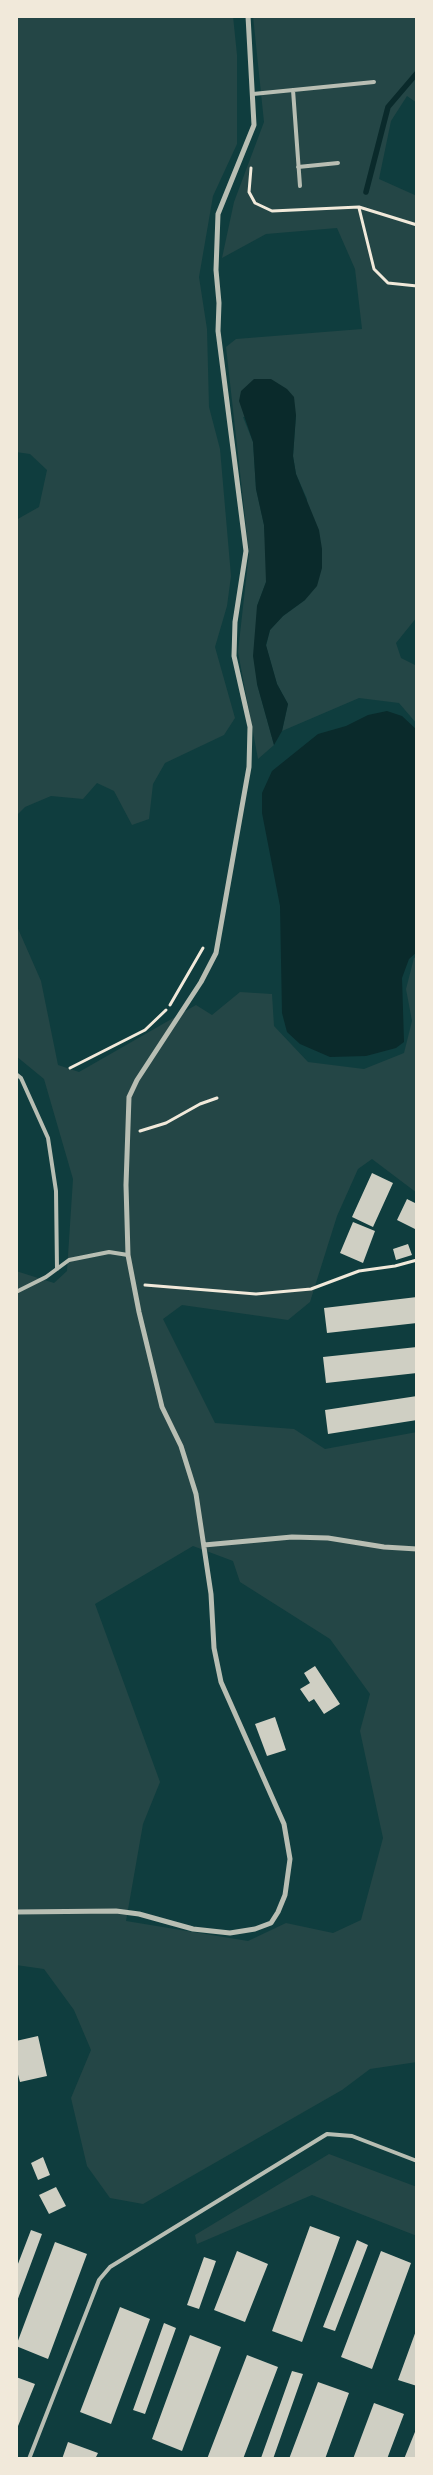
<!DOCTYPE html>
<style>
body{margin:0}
#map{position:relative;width:433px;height:2475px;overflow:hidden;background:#0f3d3e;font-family:"Asap Condensed",sans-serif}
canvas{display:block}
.frame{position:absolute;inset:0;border:18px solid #f1e9da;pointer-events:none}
</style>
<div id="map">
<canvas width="433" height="2475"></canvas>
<div class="frame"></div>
</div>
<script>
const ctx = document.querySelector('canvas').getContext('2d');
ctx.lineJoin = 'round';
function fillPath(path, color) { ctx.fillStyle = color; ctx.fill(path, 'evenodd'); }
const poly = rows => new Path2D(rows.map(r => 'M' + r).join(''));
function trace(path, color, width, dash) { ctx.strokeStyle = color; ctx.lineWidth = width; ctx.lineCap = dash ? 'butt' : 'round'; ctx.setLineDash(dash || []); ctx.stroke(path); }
fillPath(poly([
 [16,16,233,16,237,55,237,144,213,196,199,277,207,329,209,407,220,449,231,576,227,606,215,647,235,718,224,735,165,763,153,784,149,819,132,825,114,791,97,783,83,799,51,796,25,807,16,816,16,520,39,507,47,470,30,454,16,452],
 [253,16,417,16,417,103,407,96,391,121,379,179,417,196,417,617,396,643,401,658,417,666,417,724,399,703,359,698,282,731,288,704,277,684,266,646,270,630,283,616,305,600,307,499,296,474,293,456,296,415,243,417,253,442,256,489,264,525,267,562,266,582,257,606,257,684,274,745,258,759,238,652,249,553,226,347,236,339,362,329,355,269,337,228,266,234,222,258,234,202,264,122],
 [16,924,41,981,58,1065,79,1072,196,1005,212,1015,240,992,272,994,274,1026,308,1062,364,1069,404,1053,412,1021,406,989,414,958,417,956,417,1193,372,1159,358,1169,337,1216,310,1302,288,1320,182,1305,163,1319,215,1423,294,1429,325,1449,417,1432,417,2062,370,2069,342,2090,143,2204,110,2198,87,2166,71,2098,91,2050,74,2010,44,1969,16,1965,16,1271,54,1283,67,1271,73,1179,44,1079,16,1056],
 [193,1546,233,1561,240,1582,330,1639,370,1694,360,1731,383,1838,361,1920,333,1933,286,1923,248,1941,126,1921,143,1824,160,1782,95,1604],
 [329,2154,417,2187,417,2236,312,2195,197,2244,195,2235]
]), '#244646');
fillPath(poly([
 [254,379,271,379,287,389,294,397,296,415,293,456,296,474,319,530,322,549,322,568,317,586,305,600,283,616,270,630,266,645,277,684,288,704,282,731,274,745,257,684,253,656,257,606,266,582,264,525,256,489,253,442,239,401,241,391],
 [387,711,402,716,417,730,417,952,409,959,402,978,404,1042,396,1048,366,1056,330,1057,300,1044,287,1032,282,1013,280,906,262,813,262,793,272,771,318,734,346,726,368,715]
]), '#0a2a2b');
trace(poly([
 [366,192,388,107,417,73]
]), '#0a2a2b', 5.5);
fillPath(poly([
 [372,1173,393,1183,373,1227,352,1217],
 [407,1199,417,1204,417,1230,397,1220],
 [353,1222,375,1231,363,1263,340,1253],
 [408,1244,412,1255,396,1260,393,1249],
 [417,1297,417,1323,327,1333,324,1308],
 [417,1347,417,1373,326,1383,323,1357],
 [417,1396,417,1420,328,1434,325,1410],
 [315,1666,340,1704,324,1714,314,1699,309,1702,300,1689,310,1683,304,1673],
 [275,1717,286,1750,267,1756,255,1724],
 [38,2036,47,2076,20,2082,16,2067,16,2041],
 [43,2157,50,2175,38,2180,31,2163],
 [56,2187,66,2206,49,2214,39,2195],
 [310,2226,340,2237,302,2342,272,2331],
 [31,2230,42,2234,16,2304,16,2269],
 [357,2240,368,2245,335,2331,323,2327],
 [55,2242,87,2254,48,2359,16,2346],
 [237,2251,268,2264,245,2322,214,2310],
 [381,2251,411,2263,372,2369,341,2357],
 [204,2257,216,2261,199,2309,187,2305],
 [120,2307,150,2319,111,2424,80,2412],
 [164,2323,176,2328,145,2414,133,2410],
 [417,2328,417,2386,398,2380],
 [190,2335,221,2347,182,2451,152,2439],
 [247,2355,278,2367,243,2459,207,2459],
 [292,2371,303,2374,273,2459,263,2459,261,2458],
 [16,2377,35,2384,16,2431],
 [318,2382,349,2393,325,2459,289,2459],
 [374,2403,404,2414,387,2459,353,2459],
 [417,2427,417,2459,404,2459],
 [68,2442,98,2453,95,2459,62,2459]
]), '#cfcfc3');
trace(poly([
 [251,168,249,192,255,203,272,211,359,207,417,225],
 [359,208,374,269,388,283,417,286],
 [170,1005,203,948],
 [70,1068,145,1030,166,1010],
 [140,1131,166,1123,200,1104,217,1098],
 [145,1285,256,1294,311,1289,359,1271,395,1266,417,1260]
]), '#f1e9da', 3);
trace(poly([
 [293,90,300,186],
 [253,94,374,82],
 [298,167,338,163],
 [16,1074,21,1078,48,1138,56,1191,57,1269],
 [16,1292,46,1277,69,1260,109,1252,128,1255],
 [29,2459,99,2280,110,2267,327,2134,352,2136,417,2161]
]), '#b8beb3', 4);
trace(poly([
 [204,1545,292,1537,328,1538,384,1547,417,1549],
 [16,1912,116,1911,139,1914,193,1929,230,1933,255,1929,271,1923,278,1912,285,1895,290,1859,284,1824,221,1682,214,1648,211,1594,196,1494,181,1446,162,1407,139,1312,128,1255,126,1185,129,1097,137,1080,201,982,216,953,249,767,250,727,234,656,235,622,246,551,218,331,219,303,216,270,218,214,254,125,248,16]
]), '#b8beb3', 5);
</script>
